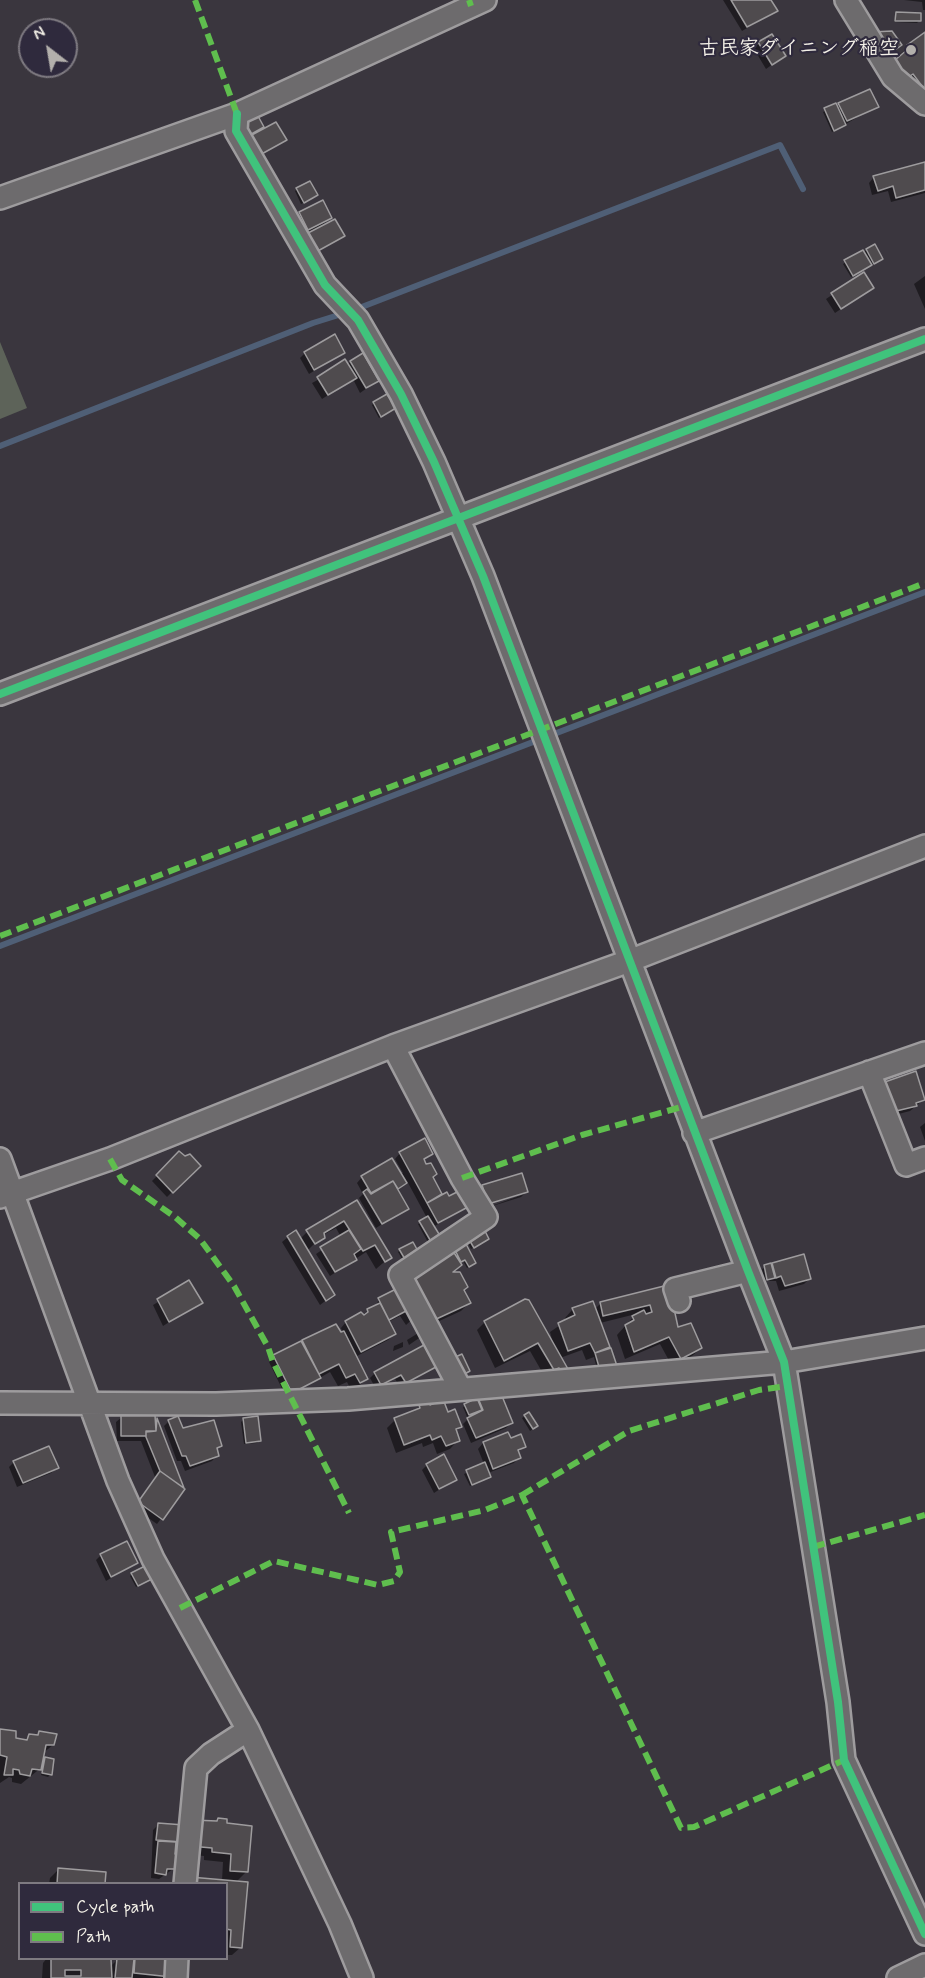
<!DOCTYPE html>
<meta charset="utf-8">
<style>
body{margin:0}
#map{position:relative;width:925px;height:1978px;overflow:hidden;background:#3a363e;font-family:Mynerve,sans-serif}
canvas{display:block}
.legend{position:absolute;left:18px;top:1882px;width:210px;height:78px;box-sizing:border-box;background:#2f2a3d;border:2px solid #7e7a81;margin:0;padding:8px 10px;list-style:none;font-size:18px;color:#f4f1e8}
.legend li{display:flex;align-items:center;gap:12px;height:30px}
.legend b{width:30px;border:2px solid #7e7a81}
.north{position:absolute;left:18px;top:18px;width:60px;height:60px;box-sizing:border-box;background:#2f2a3d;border:2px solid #7e7a81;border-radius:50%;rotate:329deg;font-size:16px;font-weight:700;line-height:24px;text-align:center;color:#f4f1e8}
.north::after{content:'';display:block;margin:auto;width:21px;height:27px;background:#b3b0ac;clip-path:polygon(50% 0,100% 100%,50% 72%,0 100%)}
</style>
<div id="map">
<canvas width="925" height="1978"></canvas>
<ul class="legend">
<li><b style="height:8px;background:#40c37c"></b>Cycle path</li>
<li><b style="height:8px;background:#5fbe4e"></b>Path</li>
</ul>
<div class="north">N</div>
</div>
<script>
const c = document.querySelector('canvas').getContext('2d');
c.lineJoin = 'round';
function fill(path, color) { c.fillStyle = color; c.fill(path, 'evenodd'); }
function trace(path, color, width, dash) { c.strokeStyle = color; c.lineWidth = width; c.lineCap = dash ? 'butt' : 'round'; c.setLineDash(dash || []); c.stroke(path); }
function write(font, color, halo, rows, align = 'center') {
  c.font = font + ' Mynerve,"Klee One",sans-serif'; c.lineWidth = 4.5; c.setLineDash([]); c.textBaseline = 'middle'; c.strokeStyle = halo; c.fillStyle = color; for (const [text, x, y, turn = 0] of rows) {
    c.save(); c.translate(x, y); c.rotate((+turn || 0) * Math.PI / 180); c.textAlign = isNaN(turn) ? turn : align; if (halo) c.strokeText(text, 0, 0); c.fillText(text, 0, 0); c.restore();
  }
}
fill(new Path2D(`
 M0 342 27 408 0 419Z`), '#5d6359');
fill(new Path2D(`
 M723 0H771L776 11 742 31Z
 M904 0H925V10H923L922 2Z
 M896 13 919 21 917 23 894 22Z
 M925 34V97L905 82 900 54Z
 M759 43 784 56 766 69 754 49Z
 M839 104 877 106 832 132 823 112Z
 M263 127 255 134 285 140 252 160 243 144 253 134 244 138Z
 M925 163V193L891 202 888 191 872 195 869 183 874 177Z
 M297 189 314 197 301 204 295 191Z
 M300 213 330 218 321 227 303 234 295 218Z
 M307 235 343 236 310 256Z
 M874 246 879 260 851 277 843 264Z
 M863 274 872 288 835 313 826 299Z
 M925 276V309L914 284Z
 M305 353H343L309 374 300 358Z
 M351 362 377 381 360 393 353 379 322 399 312 383Z
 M374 403 391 410 379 418 372 405Z
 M877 1090 924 1099 910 1111 887 1117Z
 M925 1123V1141L920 1127Z
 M400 1153H431L423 1160 442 1197 466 1207 433 1227 440 1239 430 1246 418 1224 427 1218 407 1181 396 1190 407 1208 376 1228 359 1198 363 1194 357 1183 362 1177 403 1173 395 1159Z
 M179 1154 199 1165 167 1197 152 1181Z
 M483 1187 527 1191 521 1197 483 1209 522 1195V1192L482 1205 478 1192Z
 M357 1203 390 1257 376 1269 366 1252 330 1276 316 1254 341 1237 336 1228 323 1235 307 1251 333 1295 320 1305 282 1242 288 1237 300 1239 307 1232Z
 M466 1239 485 1241 471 1249Z
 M400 1250 417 1253 404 1262 398 1252Z
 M456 1251 472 1265 467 1268 463 1261 452 1273 469 1303 461 1311 424 1328 417 1315 406 1325 400 1316 388 1322 394 1334 388 1340 355 1357 366 1379 358 1387 351 1390 347 1382 338 1386 330 1372 286 1397 269 1362 274 1357 335 1325 340 1333H343L341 1328 346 1322 362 1315 375 1307 379 1300 402 1288Z
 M773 1264 810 1278 804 1284 779 1291 776 1281H765L762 1269Z
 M191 1283 201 1302 163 1326 153 1305Z
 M663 1288 677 1329 701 1348 692 1356 672 1366 660 1344 625 1359 617 1335 636 1314 600 1323 609 1346 603 1352 615 1366 597 1369 594 1357 586 1360 582 1350 560 1358 567 1369 545 1377 530 1351 495 1368 477 1330 485 1322 554 1347 550 1332 566 1321 565 1318 573 1309H595L601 1303Z
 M420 1332 422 1336 409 1345 407 1340Z
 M403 1342V1347L393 1351 394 1346Z
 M434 1367 400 1387 395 1379 376 1389 370 1378 375 1373Z
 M501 1397 512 1422 506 1428 471 1443 463 1424 468 1419 463 1407 478 1399Z
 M420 1406 447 1414 460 1427 455 1432 458 1440 450 1449 437 1454 433 1443 423 1447 422 1443 396 1453 387 1428 395 1420 413 1413Z
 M528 1414 534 1428 530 1431 522 1418Z
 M122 1417 154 1423 156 1420 183 1489 157 1524 134 1508 155 1477 141 1441H117L116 1422Z
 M244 1419 260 1440 257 1443 244 1444 241 1422Z
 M169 1421 182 1430 201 1423 221 1445 216 1450 217 1455 212 1461 185 1471 181 1461H177L164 1426Z
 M508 1434 510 1440 525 1446 517 1453 519 1457 514 1463 488 1473 487 1479 470 1486 464 1474 484 1464 478 1449 483 1443Z
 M14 1462 57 1468 51 1473 17 1487 9 1467Z
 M427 1465 455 1479 434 1493 422 1470Z
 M101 1555 136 1563 106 1581 96 1560Z
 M132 1574 148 1581 136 1587 130 1576Z
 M0 1731 14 1739 24 1741 29 1736 36 1737 40 1733 53 1745 43 1753 41 1763 45 1759 53 1760 50 1775 48 1777 41 1775 42 1767 21 1784 12 1782V1778L9 1777 0 1783Z
 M218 1819 247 1871 236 1882 241 1947 232 1955H226V1884L222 1881 223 1862 204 1860V1856L183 1854 184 1838 176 1847 173 1869 159 1879 151 1878 153 1830 159 1824 182 1826 215 1823Z
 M58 1870 103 1884H49L50 1878Z
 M47 1958H105L110 1967 118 1959 171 1958 167 1978H42L43 1963Z`), '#0007');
trace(new Path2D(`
 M354 310 780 145 803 189
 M0 446 313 323 345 313
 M0 946 925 592`), '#4f5f76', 6);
const building = new Path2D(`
 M731 0H771L778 11 747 27Z
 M896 12 921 13V21H895Z
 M892 31 902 45 888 55 872 32Z
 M925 32V90L913 74 907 78 894 61 909 48 907 45Z
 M772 34 786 56 772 65 758 42Z
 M870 89 879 107 847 121 838 103Z
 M836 103 846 125 834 131 824 108Z
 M258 116 264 127 246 137 240 126Z
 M276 122 287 140 258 156 248 137Z
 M925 162V190L896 198 893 186 878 191 873 176Z
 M310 181 318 195 304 203 296 188Z
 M323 200 332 218 308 230 299 212Z
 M335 219 345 236 316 252 306 234Z
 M875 244 883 259 874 264 866 249Z
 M863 250 872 265 853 276 844 260Z
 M864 272 874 288 841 309 831 293Z
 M335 334 345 353 314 370 304 352Z
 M363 353 379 381 366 388 350 361Z
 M345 359 357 378 328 395 317 377Z
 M387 394 396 408 381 417 373 402Z
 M916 1071 925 1100 916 1103 917 1106 892 1112 882 1083Z
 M425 1138 433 1154 424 1159 426 1164 431 1163 437 1174 433 1177 442 1194 427 1203 399 1152Z
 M179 1151 185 1156 190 1154 201 1166 173 1193 156 1175Z
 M392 1158 407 1183 398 1189 393 1181 371 1193 361 1176Z
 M522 1173 528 1192 488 1204 482 1185Z
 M393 1181 409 1209 382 1224 363 1192 367 1189 371 1194Z
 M459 1191 468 1207 438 1223 427 1203 447 1192 449 1196Z
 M357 1200 392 1258 385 1262 375 1245 363 1251 344 1221 324 1233 325 1238 315 1244 306 1230Z
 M428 1216 442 1239 433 1245 419 1221Z
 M483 1227 489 1239 474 1248 467 1236Z
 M296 1230 335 1295 326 1301 287 1236Z
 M349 1230 361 1249 354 1254 357 1260 335 1272 320 1247Z
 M413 1242 419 1253 406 1261 399 1249Z
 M466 1244 476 1263 469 1267 465 1260 461 1262 455 1250Z
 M449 1245 462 1265 453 1272H460L468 1287 464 1290 471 1303 432 1321 407 1274Z
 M804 1254 811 1279 785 1286 781 1276 776 1278 772 1263Z
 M771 1263 775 1278 767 1280 764 1265Z
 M189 1280 203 1303 169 1322 157 1299Z
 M664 1286 670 1305 673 1304 678 1327 691 1323 702 1348 681 1359 669 1337 634 1352 625 1325 634 1320 632 1316 644 1310 646 1314 652 1312 650 1305 603 1316 600 1302Z
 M400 1287 417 1317 412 1320 406 1311 389 1320 378 1298Z
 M525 1299 529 1300 568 1369 565 1372 562 1373 559 1368 554 1370 538 1343 504 1361 484 1321Z
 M593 1301 610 1347 595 1353 590 1343 568 1351 558 1323 575 1315 572 1308Z
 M380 1303 396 1334 361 1352 345 1321 361 1312 364 1315 368 1312 367 1309Z
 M336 1324 341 1332 344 1331 368 1379 360 1383 355 1374 346 1378 339 1364 319 1374 302 1340Z
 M301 1341 321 1378 292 1393 273 1355Z
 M424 1345 436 1367 406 1383 401 1375 381 1385 374 1372Z
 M611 1348 617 1366 599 1367 595 1353Z
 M462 1354 470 1371 461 1376 451 1359Z
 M502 1396 513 1423 476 1438 467 1418 483 1410 478 1398Z
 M477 1398 482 1410 469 1415 464 1404Z
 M443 1399 448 1412 455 1409 462 1427 456 1429 460 1441 446 1446 441 1436 432 1440 430 1435 404 1445 394 1418 420 1408 419 1405 428 1401 430 1405Z
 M529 1412 538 1426 533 1429 524 1415Z
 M121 1415H155L156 1431H146V1436H121Z
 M178 1416 183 1428 214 1420 222 1446 217 1448 219 1456 190 1466 186 1456H182L168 1420Z
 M258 1416 261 1441 246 1443 243 1418Z
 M157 1418 184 1488 160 1471 146 1437V1432L156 1431Z
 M508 1432 511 1438 521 1434 526 1447 518 1450 521 1458 493 1469 483 1442Z
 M49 1446 59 1468 23 1483 13 1461Z
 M444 1454 457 1480 439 1489 426 1464Z
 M485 1462 491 1477 472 1485 466 1470Z
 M160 1471 185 1489 163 1520 138 1502Z
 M127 1541 138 1563 111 1577 100 1554Z
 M145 1566 152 1579 138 1586 131 1573Z
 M0 1729 16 1731V1738L27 1740 29 1734 38 1735 39 1731 57 1734 54 1745H46L41 1770 32 1769 30 1776 20 1774 19 1770 13 1769V1775H4L7 1757 0 1755Z
 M45 1757 54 1759 52 1775 42 1773Z
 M218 1818 227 1819V1823L252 1826 248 1872 230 1871 231 1854 212 1852V1848L190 1846 193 1820 217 1821Z
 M158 1823 184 1825 182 1842 156 1840Z
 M158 1841 176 1842 175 1854 179 1855 178 1864H175V1869H167L166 1875 155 1873Z
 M58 1868 106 1872 105 1884H57Z
 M190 1877 248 1882 242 1948 230 1947 231 1930 226 1929V1884H190Z
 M51 1958 111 1959 112 1978H51ZM65 1970H81V1976H65Z
 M117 1958 134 1959 132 1978H115Z
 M135 1958H172L171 1977 134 1973Z`);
fill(building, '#4f4b4e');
trace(building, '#9e9c9e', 1.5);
const minor = new Path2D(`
 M846 0 893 77 925 104
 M237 114 236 131 325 285 358 320 401 394 434 462 483 576 748 1271 784 1362 838 1702 844 1760 925 1934
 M0 198 237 114 485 0
 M0 694 925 339
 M393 1046 462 1178 486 1217 400 1275 460 1388
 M869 1072 906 1165 925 1158
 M694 1133 925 1053
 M0 1159 118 1481 153 1559 248 1730 340 1924 362 1978
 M0 1197 110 1159 393 1046 629 961 925 846
 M679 1301 675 1289 748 1271
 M0 1403 216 1404 348 1399 784 1362 925 1338
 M185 1884 196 1768 211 1754 248 1730
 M176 1978 177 1958
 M898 1978 925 1965`);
trace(minor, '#9e9c9e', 26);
trace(minor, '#6d6b6d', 21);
trace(new Path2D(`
 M195 0 237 114
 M469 0 471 6
 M0 936 925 583
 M110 1159 122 1180 175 1217 200 1239 234 1286 268 1347 273 1362 349 1513
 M462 1178 582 1135 685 1106
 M522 1495 629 1431 759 1390 787 1386
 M813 1547 925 1515
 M180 1608 274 1561 378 1585 394 1581 400 1572 391 1532 485 1510 522 1495 681 1828 694 1827 844 1760`), '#5fbe4e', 6, [12, 6]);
trace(new Path2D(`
 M237 114 236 131 325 285 358 320 401 394 434 462 483 576 748 1271 784 1362 838 1702 844 1760 925 1934
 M0 694 925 339`), '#40c37c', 8);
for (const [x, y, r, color] of [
 [911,50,6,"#b3b0ac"]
]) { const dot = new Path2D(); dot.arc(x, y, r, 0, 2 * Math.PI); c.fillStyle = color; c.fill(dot); trace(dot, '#2f2a3d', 2); }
write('bold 20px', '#f4f1e8', '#2f2a3d', [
 ["古民家ダイニング稲空",899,50]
], 'right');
</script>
